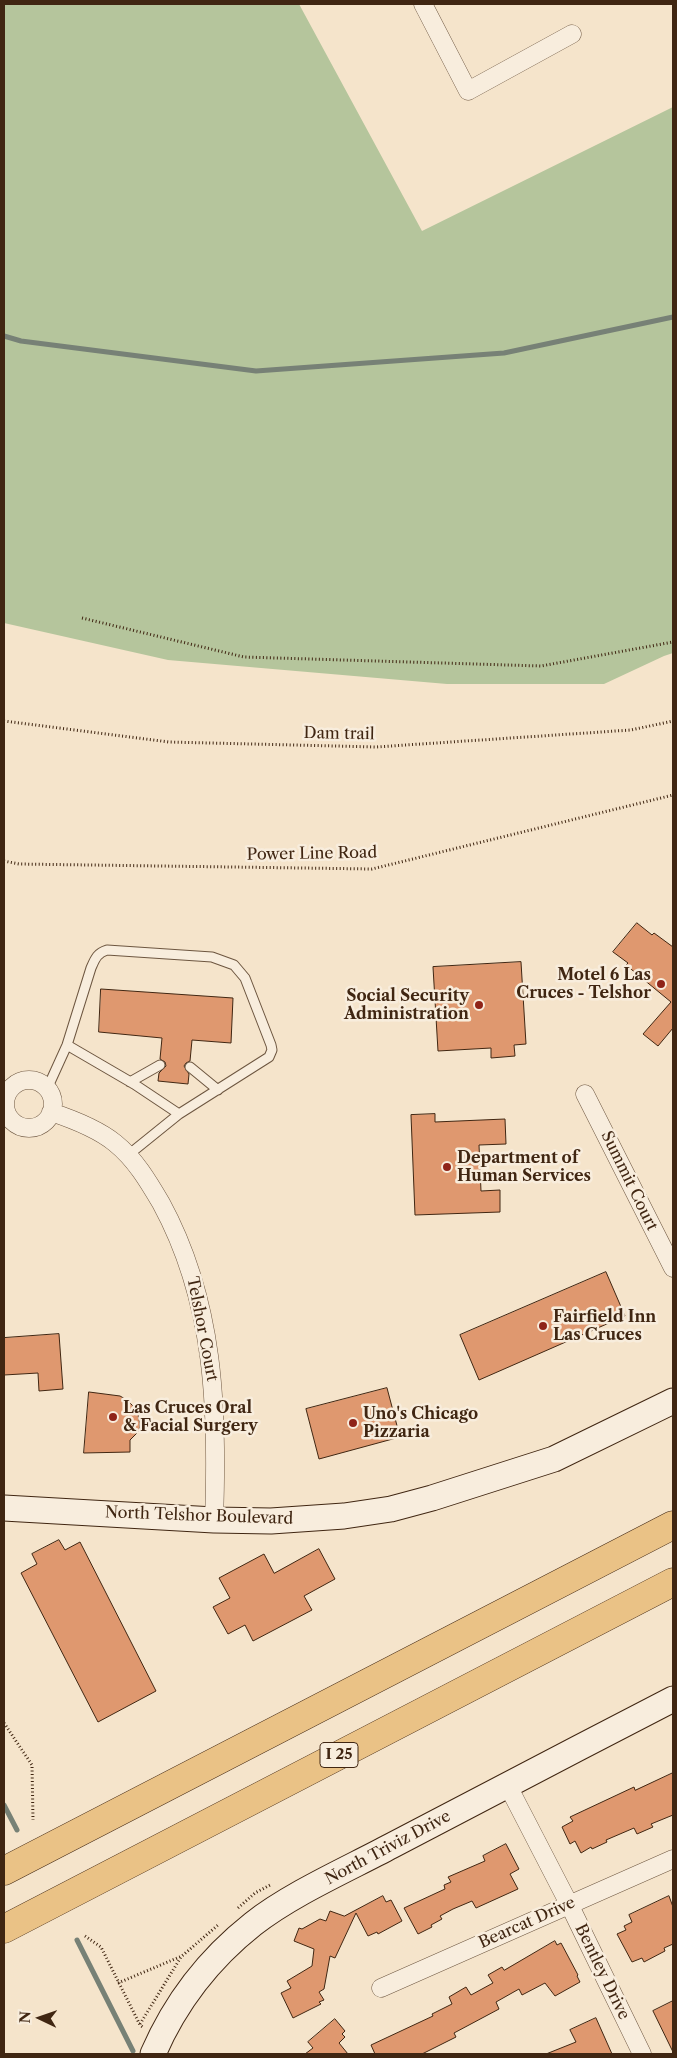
<!DOCTYPE html>
<style>
body{margin:0}
#map{position:relative;width:677px;height:2058px;overflow:hidden;background:#f5e4cb;font-family:"Libre Caslon Text",serif}
canvas{display:block}
.frame{position:absolute;inset:0;border:5px solid #402612;pointer-events:none}
.north{position:absolute;left:15px;top:1993px;width:50px;height:50px;-webkit-text-stroke:4px #f8eddd;paint-order:stroke;rotate:273deg;font-size:14px;font-weight:700;line-height:20px;text-align:center;color:#402612}
.north::after{content:'';display:block;margin:auto;width:18px;height:22px;background:#402612;clip-path:polygon(50% 0,100% 100%,50% 72%,0 100%)}
</style>
<div id="map">
<canvas width="677" height="2058"></canvas>
<div class="frame"></div>
<div class="north">N</div>
</div>
<script>
const c = document.querySelector('canvas').getContext('2d');
c.lineJoin = 'round';
function fill(path, color) { c.fillStyle = color; c.fill(path, 'evenodd'); }
function trace(path, color, width, dash) { c.strokeStyle = color; c.lineWidth = width; c.lineCap = dash ? 'butt' : 'round'; c.setLineDash(dash || []); c.stroke(path); }
function write(font, color, halo, rows, align = 'center') {
  c.font = font + ' "Libre Caslon Text",serif'; c.lineWidth = 5; c.setLineDash([]); c.textBaseline = 'middle'; c.strokeStyle = halo; c.fillStyle = color; for (const [text, x, y, turn = 0] of rows) {
    c.save(); c.translate(x, y); c.rotate((+turn || 0) * Math.PI / 180); c.textAlign = isNaN(turn) ? turn : align; if (halo) c.strokeText(text, 0, 0); c.fillText(text, 0, 0); c.restore();
  }
}
fill(new Path2D(`
 M4 4H299L422 231 673 107V653L664 656 604 684H447L168 660 4 623Z`), '#b5c59c');
trace(new Path2D(`
 M4 336 21 341 256 371 504 353 673 317
 M4 1805 17 1830
 M77 1940 133 2051`), '#778176', 5);
const building = new Path2D(`
 M637 923 652 935 654 933 673 947V1028L658 1046 643 1034 671 1002 626 965 628 963 613 952Z
 M521 962 526 1044 514 1045 515 1056 491 1058V1048L438 1051 433 967Z
 M101 989 233 998 231 1043 192 1040 190 1061 186 1063 184 1066 189 1074 188 1084 158 1081 159 1073 166 1066 165 1062 160 1059 162 1038 99 1032Z
 M435 1114V1122L505 1119 506 1144 479 1145 481 1191 500 1190V1212L415 1215 411 1115Z
 M606 1272 625 1316 479 1380 460 1335Z
 M59 1334 63 1389 39 1391 38 1373 4 1375V1338Z
 M387 1388 400 1437 319 1459 306 1409Z
 M89 1392 120 1396 127 1400 137 1410 140 1424 139 1431 130 1440V1452L84 1453Z
 M59 1540 65 1550 80 1542 156 1691 98 1722 21 1573 37 1564 32 1554Z
 M319 1549 335 1579 304 1596 312 1610 253 1641 245 1625 228 1634 213 1607 230 1598 219 1578 264 1554 274 1573Z
 M673 1773V1815L651 1824 653 1827 637 1834 634 1828 606 1840 607 1842 592 1849 591 1847 581 1853 575 1841 570 1844 562 1827 573 1821 570 1817 634 1787 635 1790Z
 M506 1844 519 1869 510 1874 518 1889 476 1908 472 1901 453 1909 440 1916 442 1919 431 1925 432 1927 418 1934 404 1908 445 1889 444 1885 451 1882 448 1877 485 1861 483 1856Z
 M383 1896 386 1902 391 1900 402 1921 378 1934 377 1932 368 1936 356 1913 335 1958 330 1956 324 1989 319 1992 324 2000 319 2002 321 2004 293 2018 281 1993 291 1988 287 1981 312 1966 314 1949 294 1941 299 1928 302 1929 320 1919 326 1921 330 1911 344 1916Z
 M669 1896 673 1907V1944L664 1948 665 1951 644 1962 642 1958 632 1962 617 1934 626 1930 624 1926 632 1922 629 1915Z
 M555 1941 557 1945 561 1943 578 1975 577 1976 580 1982 555 1996 545 1983 522 1995 519 1989 496 2002 499 2009 454 2033 456 2037 422 2054H375L371 2045 433 2016 432 2014 452 2004 449 1997 466 1987 471 1995 493 1983 488 1975 502 1967 504 1970Z
 M673 2001V2052L653 2011Z
 M596 2018 612 2054H546L576 2042 570 2030Z
 M335 2019 345 2031 342 2034 345 2037 339 2043 348 2054H305L313 2048 308 2042Z`);
fill(building, '#df986f');
trace(building, '#402612', 1);
const lane = new Path2D(`
 M67 1045 134 1084 179 1114
 M190 1067 218 1090
 M130 1082 160 1065
 M47 1089 67 1045 91 968C95 959 97 953 107 950L212 957 234 965 245 978 271 1045 272 1050 269 1057 179 1114 127 1156`);
const street = new Path2D(`
 M423 4 468 91 572 34
 M5 1104a24 24 0 1 1 48 0a24 24 0 1 1-48 0Z
 M585 1094 673 1268
 M51 1112C72 1119 98 1129 115 1143 135 1159 148 1181 161 1203 215 1302 218 1410 214 1520
 M507 1784 569 1904 642 2054
 M381 1988 673 1859`);
const secondary = new Path2D(`
 M4 1508 214 1520 271 1521 344 1516 391 1509 432 1498 554 1459 673 1401
 M153 2054C175 2003 210 1958 253 1924 291 1894 348 1869 391 1846 485 1796 579 1748 673 1699`);
const highway = new Path2D(`
 M4 1871 673 1525
 M4 1929 673 1582`);
trace(lane, '#6d5640', 11);
trace(street, '#6d5640', 19);
trace(secondary, '#402612', 27);
trace(highway, '#402612', 29);
trace(new Path2D(`
 M82 618 244 657 541 666 673 642
 M4 721 169 742 376 747 631 730 673 721
 M4 861 19 864 372 869 673 795
 M4 1723 32 1765 33 1820
 M238 1908 255 1893 272 1884
 M85 1936 101 1947 140 2025 144 2028
 M118 1983 182 1956 218 1925
 M140 2024 181 1957`), '#402612', 3, [1, 2.5]);
trace(lane, '#f8eddd', 9);
trace(street, '#f8eddd', 18);
trace(secondary, '#f8eddd', 25);
trace(highway, '#eac286', 28);
for (const [x, y, r, color] of [
 [661,984,5,"#8f2418"],
 [479,1005,5,"#8f2418"],
 [447,1167,5,"#8f2418"],
 [543,1326,5,"#8f2418"],
 [113,1417,5,"#8f2418"],
 [353,1423,5,"#8f2418"]
]) { const dot = new Path2D(); dot.arc(x, y, r, 0, 2 * Math.PI); c.fillStyle = color; c.fill(dot); trace(dot, '#f8eddd', 2); }
for (const [x, y, w] of [
 [339,1755,38]
]) { const box = new Path2D(); box.roundRect(x - w / 2, y - 12.5, w, 25, 4); c.fillStyle = '#f8eddd'; c.fill(box); trace(box, '#402612', 1); }
write('bold 15px', '#402612', null, [
 ["I 25",339,1755]
]);
write('16px', '#402612', '#f8eddd', [
 ["Dam trail",339,734,1],
 ["Power Line Road",312,854,-1],
 ["Summit Court",629,1181,64],
 ["Telshor Court",202,1329,79],
 ["North Telshor Boulevard",199,1516,2],
 ["North Triviz Drive",388,1848,-28],
 ["Bearcat Drive",527,1923,-24],
 ["Bentley Drive",602,1972,64]
]);
write('bold 16px', '#402612', '#f8eddd', [
 ["Motel 6 Las",651,975,"right"],
 ["Cruces - Telshor",651,993,"right"],
 ["Social Security",469,996,"right"],
 ["Administration",469,1014,"right"],
 ["Department of",457,1158],
 ["Human Services",457,1176],
 ["Fairfield Inn",553,1317],
 ["Las Cruces",553,1335],
 ["Las Cruces Oral",123,1408],
 ["& Facial Surgery",123,1426],
 ["Uno's Chicago",363,1414],
 ["Pizzaria",363,1432]
], 'left');
</script>
